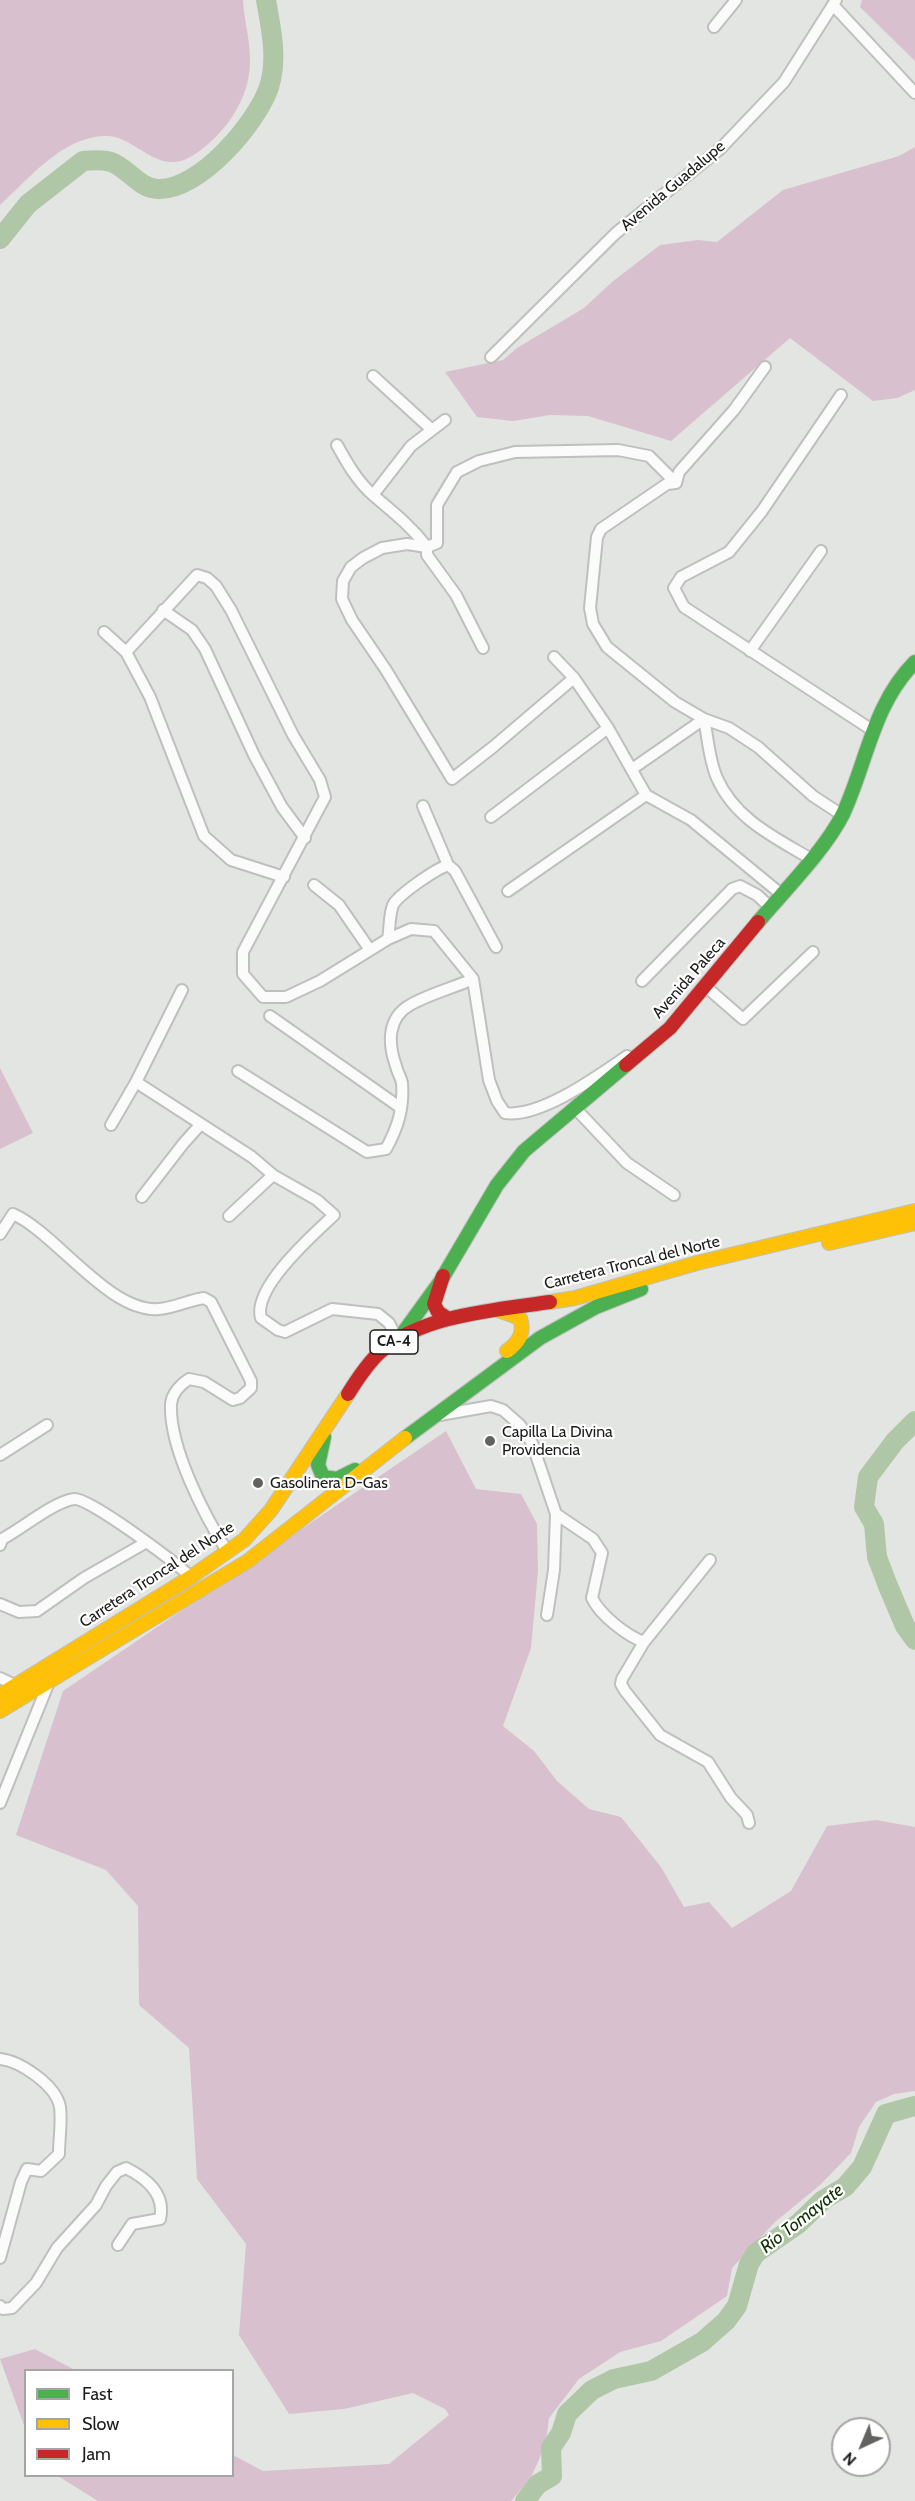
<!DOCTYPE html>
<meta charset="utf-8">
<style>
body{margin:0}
#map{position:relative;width:915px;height:2501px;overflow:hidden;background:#e3e5e2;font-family:Cabin,sans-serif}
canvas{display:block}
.legend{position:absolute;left:24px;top:2369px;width:210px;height:108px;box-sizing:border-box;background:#fff;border:2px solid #a4a5a4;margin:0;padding:8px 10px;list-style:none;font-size:18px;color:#1c1d1b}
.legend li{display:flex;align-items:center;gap:12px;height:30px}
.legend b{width:30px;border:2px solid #a4a5a4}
.north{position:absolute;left:831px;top:2417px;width:60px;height:60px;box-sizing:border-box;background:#fff;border:2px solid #a4a5a4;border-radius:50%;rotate:224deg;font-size:16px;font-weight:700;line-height:24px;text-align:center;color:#1c1d1b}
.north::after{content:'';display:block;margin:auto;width:21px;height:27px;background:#626361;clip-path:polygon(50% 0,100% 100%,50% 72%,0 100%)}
</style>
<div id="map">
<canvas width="915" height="2501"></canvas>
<ul class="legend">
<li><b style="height:8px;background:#4caf50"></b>Fast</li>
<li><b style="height:8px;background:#ffc107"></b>Slow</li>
<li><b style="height:8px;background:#c62828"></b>Jam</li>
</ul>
<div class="north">N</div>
</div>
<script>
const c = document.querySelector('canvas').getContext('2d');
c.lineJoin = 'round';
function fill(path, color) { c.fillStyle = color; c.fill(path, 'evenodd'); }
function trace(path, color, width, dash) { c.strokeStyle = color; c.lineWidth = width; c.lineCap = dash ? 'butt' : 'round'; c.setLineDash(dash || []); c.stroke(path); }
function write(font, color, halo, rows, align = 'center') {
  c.font = font + ' Cabin,sans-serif'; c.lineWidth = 4.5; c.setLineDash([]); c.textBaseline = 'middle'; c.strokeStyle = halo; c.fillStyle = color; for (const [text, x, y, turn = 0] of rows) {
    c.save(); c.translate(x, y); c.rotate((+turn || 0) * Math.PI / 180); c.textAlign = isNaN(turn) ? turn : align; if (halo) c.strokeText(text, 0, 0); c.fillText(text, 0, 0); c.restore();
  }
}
fill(new Path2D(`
 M0 0H243C244 20 250 39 250 59 251 92 232 124 207 145 197 153 185 163 171 162 147 161 128 134 104 136 61 138 30 178 0 205Z
 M862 0H915V61L860 7Z
 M915 147V390L897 398 873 401 790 338 671 441 588 416 550 415 513 421 477 417 445 372 503 360 517 348 584 308 612 282 660 245 698 240 717 242 783 190 899 156Z
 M0 1068 33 1133 0 1149Z
 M446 1431 476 1489 521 1494 537 1524 538 1571 531 1648 503 1726 534 1751 557 1781 589 1809 621 1817 661 1867 684 1907 709 1902 732 1928 791 1891 827 1826 876 1820 915 1827V2091L894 2094 876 2102 859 2127 851 2153 820 2185 775 2222 732 2268 727 2296 661 2341 620 2352 579 2379 549 2418 546 2441 538 2462 530 2479 511 2501H98L58 2476H232L233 2455 263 2471 389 2464 449 2415 445 2409 413 2393 344 2409 289 2414 239 2335 246 2244 197 2179 189 2048 139 2005 138 1906 106 1870 16 1835 63 1691Z
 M35 2349 75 2370H26L25 2428 0 2359Z`), '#d8c0ce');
trace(new Path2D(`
 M0 239 28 204 83 161C92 160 102 159 111 162 127 167 139 189 158 189 199 191 257 123 269 87 278 59 271 28 266 0
 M915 1421 895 1441 868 1477 864 1507 874 1524 877 1557 888 1586 905 1626 915 1640
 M525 2501 538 2484 552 2476 551 2448 561 2433 567 2414 592 2390 614 2379 651 2371 702 2342 726 2321 737 2306 749 2264 756 2253 798 2224 823 2200 845 2187 862 2167 886 2114 915 2106`), '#afc7a6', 20);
const street = new Path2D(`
 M833 5 915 93
 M714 27 736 0
 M491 357 616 233 721 148 784 82 836 0
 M765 367 734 410 679 472 676 483 667 484 601 529 597 537 590 608 593 624 607 647 675 702 704 719 729 728 758 747 813 796 842 815
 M373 376 431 429
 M841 395 762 511 729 552 681 577 674 588 684 607 872 730
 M337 445C347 463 357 481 373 495 393 512 411 526 427 547V555L456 595 483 648
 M373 495 411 446 445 420
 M163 610 192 630 205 649 254 755 282 807 305 838
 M104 632 126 652 150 697 204 836 231 860 284 877
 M750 651 821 551
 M126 652 197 575 207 578 216 586 231 610 293 735 320 780 325 797 243 952V974L263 997H286L320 981 388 939 411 929 434 931 473 979 489 1080 497 1101 505 1113C540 1118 598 1076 627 1056
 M554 657 574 678 608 728 646 795 691 820 781 894
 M574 678 493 747 452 779 386 670 352 620 342 599 343 581 351 567 363 558 382 548 407 544 427 547 437 543V505L457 472 479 461 515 452 618 450 649 456 676 483
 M632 769 704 719C708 738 709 760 717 778 735 819 774 837 811 859
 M423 806 448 865
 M491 817 608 728
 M314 885 339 905 370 950
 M508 891 646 795
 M388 939C390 928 389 915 393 905 399 894 436 869 448 865L455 871 496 947
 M642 981 732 889 740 886 757 895 770 907
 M705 986 743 1019 813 952
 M182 990 136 1082 252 1157 273 1175 317 1200 334 1215C314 1234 252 1288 261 1318L278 1330 285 1332 332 1309 378 1314 389 1323 398 1340
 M270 1016 401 1108
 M238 1071 367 1152 386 1149C398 1127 404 1108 402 1083 401 1077 397 1072 396 1066 388 1044 387 1018 410 1005 429 994 453 988 473 979
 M575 1108 627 1163 674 1195
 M111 1125 136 1082
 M142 1197 183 1144 200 1125
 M229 1216 273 1175
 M0 1234 13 1214C56 1233 109 1313 159 1309 174 1308 189 1300 204 1298L211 1302 251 1381V1388L240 1398 233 1400 204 1382 189 1379C181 1384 172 1393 171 1404 169 1447 204 1515 227 1551
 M440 1415 491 1406 503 1410 520 1425 532 1443 556 1514 554 1570 547 1615
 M0 1455 47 1425
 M556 1514 593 1539 602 1553 592 1598C600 1615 627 1636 644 1642L710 1560
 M0 1545 2 1539C20 1530 55 1501 74 1499 89 1497 176 1563 191 1577
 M0 1604 19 1612 37 1611 84 1578 145 1543
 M644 1642 622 1679 621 1684 625 1691 660 1735 708 1762 731 1798 747 1815 749 1823
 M0 1678 15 1685
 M0 1803 49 1682
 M0 2059C20 2061 56 2085 60 2107 62 2122 59 2139 59 2154L41 2171 27 2169 21 2182 0 2258
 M0 2306 3 2309 12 2308 36 2283 57 2248 96 2205 106 2186 117 2172 126 2168C146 2178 166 2194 160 2219L132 2224 118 2245`);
const fast = new Path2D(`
 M758 922C784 891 825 850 843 814 867 762 873 704 915 662
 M398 1340 440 1282 497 1185 524 1151 626 1065
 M324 1437 318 1465 323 1477 337 1479 355 1470
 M405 1438 540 1338 596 1307 641 1289`);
const slow = new Path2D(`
 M829 1243 915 1223
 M550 1302 575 1298 697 1263 915 1211
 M498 1310 520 1318C525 1333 519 1342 507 1351
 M0 1695 191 1577 244 1540 271 1510 348 1394
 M0 1711 248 1561 405 1438`);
const jam = new Path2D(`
 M626 1065 670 1028 758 922
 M443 1276 434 1304 438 1312 447 1318
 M348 1394C357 1380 366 1365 379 1353 420 1315 496 1310 550 1302`);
trace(street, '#bec0be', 14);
trace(fast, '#bec0be', 16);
trace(slow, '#bec0be', 16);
trace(jam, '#bec0be', 16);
trace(street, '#fbfbfb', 10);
trace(fast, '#4caf50', 14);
trace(slow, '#ffc107', 14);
trace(jam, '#c62828', 14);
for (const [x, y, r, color] of [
 [490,1441,6,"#626361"],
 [258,1483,6,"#626361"]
]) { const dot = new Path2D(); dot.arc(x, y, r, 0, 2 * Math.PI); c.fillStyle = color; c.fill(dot); trace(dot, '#fff', 2); }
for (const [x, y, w] of [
 [394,1342,48]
]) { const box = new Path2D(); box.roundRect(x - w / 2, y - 12, w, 24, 4.5); c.fillStyle = '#fff'; c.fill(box); trace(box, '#1c1d1b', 1.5); }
write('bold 15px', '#1c1d1b', null, [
 ["CA-4",394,1342]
]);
write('16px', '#1c1d1b', '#fff', [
 ["Avenida Guadalupe",673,186,-40],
 ["Avenida Paleca",689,978,-49],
 ["Carretera Troncal del Norte",632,1263,-14],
 ["Carretera Troncal del Norte",157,1575,-33]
]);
write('16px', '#1c1d1b', '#fff', [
 ["Capilla La Divina",502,1432],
 ["Providencia",502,1450],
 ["Gasolinera D-Gas",270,1483]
], 'left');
write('italic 18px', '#133203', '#fff', [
 ["Río Tomayate",802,2219,-38]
]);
</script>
